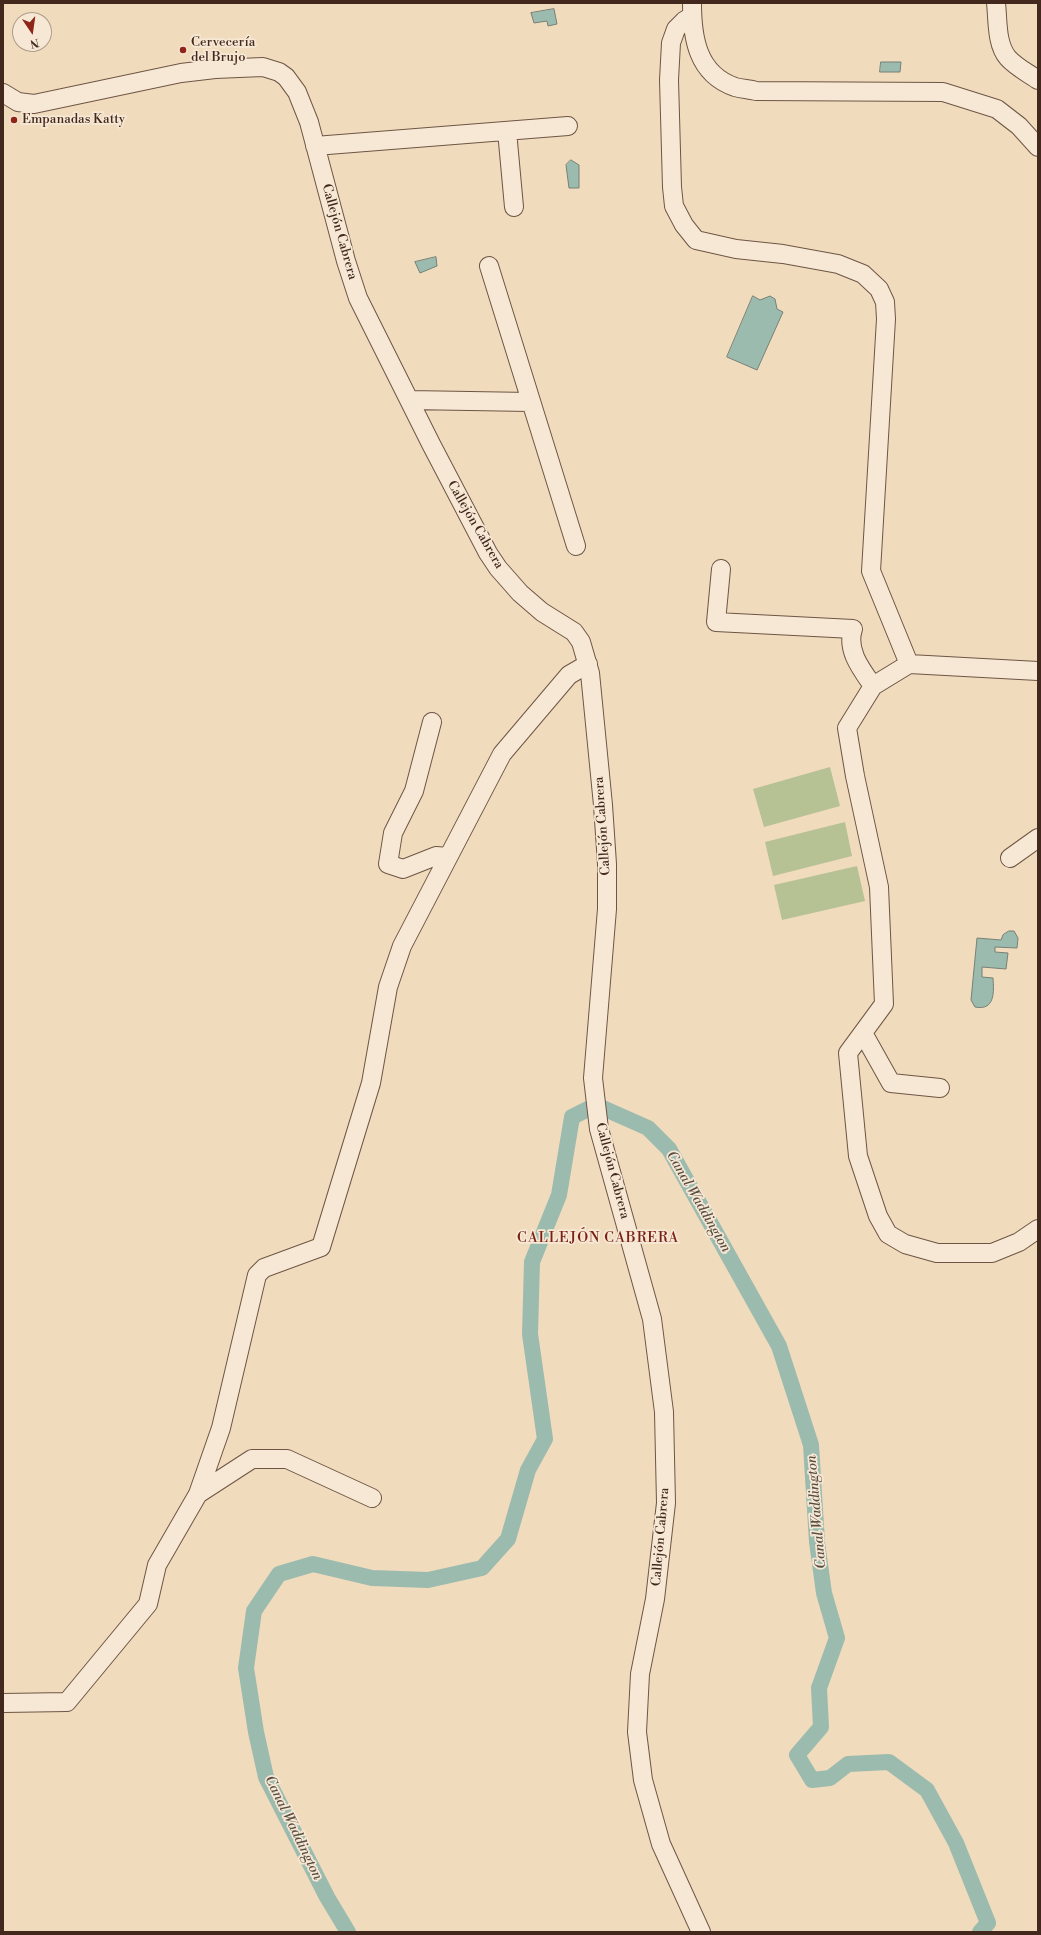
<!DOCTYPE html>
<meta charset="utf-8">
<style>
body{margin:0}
#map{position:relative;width:1041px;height:1935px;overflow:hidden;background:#f1dbbd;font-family:"Libre Bodoni",serif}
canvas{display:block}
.frame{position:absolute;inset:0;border:4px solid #42281d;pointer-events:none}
.north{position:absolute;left:12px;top:12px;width:40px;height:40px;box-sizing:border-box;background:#f6e8d4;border:1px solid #ae9b8b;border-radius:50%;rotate:167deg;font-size:11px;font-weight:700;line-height:16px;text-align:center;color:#42281d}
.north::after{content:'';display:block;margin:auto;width:14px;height:18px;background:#8f2418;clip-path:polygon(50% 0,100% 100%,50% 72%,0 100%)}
</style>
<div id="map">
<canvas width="1041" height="1935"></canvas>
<div class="frame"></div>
<div class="north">N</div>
</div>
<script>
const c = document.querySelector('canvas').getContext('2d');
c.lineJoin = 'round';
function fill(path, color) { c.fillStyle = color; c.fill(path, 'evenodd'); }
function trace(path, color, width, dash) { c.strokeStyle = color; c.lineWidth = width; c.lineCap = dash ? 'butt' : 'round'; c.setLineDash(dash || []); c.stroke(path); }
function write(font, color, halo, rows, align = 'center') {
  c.font = font + ' "Libre Bodoni",serif'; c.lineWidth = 3.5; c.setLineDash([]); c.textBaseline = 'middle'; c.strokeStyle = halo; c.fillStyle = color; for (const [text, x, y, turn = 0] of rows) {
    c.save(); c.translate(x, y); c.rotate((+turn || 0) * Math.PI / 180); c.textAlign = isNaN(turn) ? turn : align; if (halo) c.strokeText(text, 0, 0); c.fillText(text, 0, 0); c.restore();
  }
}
fill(new Path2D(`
 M830 767 840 806 764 827 753 789Z
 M845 822 852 856 773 876 765 842Z
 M857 866 865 901 782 920 774 885Z`), '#b6c194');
const water = new Path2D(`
 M554 9 557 24 548 26 547 21 534 23 531 13Z
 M881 62H901L900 72H880Z
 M571 160 579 165V188H569L566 165Z
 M436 257 437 266 420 273 415 262Z
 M753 296 760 300 770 296 775 299 777 309 783 312 757 370 727 357Z
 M1009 931H1014L1018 938 1017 948 995 947V952L1008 953 1006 969 982 967V977L993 978C994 992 995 1011 975 1007L971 1000 977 938 1001 940 1003 935Z`);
fill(water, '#9bbbaf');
trace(water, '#778075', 1);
trace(new Path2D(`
 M348 1932 327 1897 266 1777 256 1732 246 1668 254 1611 279 1574 313 1564 372 1578 428 1580 482 1568 508 1539 528 1470 545 1439 530 1334 532 1262 559 1195 572 1117 596 1105 648 1128 669 1149 779 1346 811 1445 817 1542 824 1593 837 1638 819 1688 821 1727 797 1755 812 1780 830 1778 848 1764 889 1762 927 1790 956 1843 988 1923 980 1932`), '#9bbbaf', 16);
const minor = new Path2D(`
 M692 3C692 37 697 74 735 87 742 89 749 89 756 91L943 92 997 109 1019 126 1038 147
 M996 3C998 20 996 44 1008 58 1016 67 1028 73 1038 80
 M692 16 684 21 676 29 671 43 669 80 672 187 674 206 684 225 696 240 736 249 783 254 838 264 863 274 879 289 885 302 886 319 871 571 909 664
 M3 93 18 102 34 104 181 73 215 69 263 67 279 72 286 77 297 92 309 122 346 261 358 298 431 444 488 553 498 568 520 593 542 612 574 632 581 642 590 673 603 805 607 864V909L593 1078 599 1129 652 1319 664 1412 666 1503 655 1599 640 1674 637 1732 643 1780 661 1844 701 1932
 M507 131 514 207
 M315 146 568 126
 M489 266 576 546
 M409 400 530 402
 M721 569 716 622 853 629C846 650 861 669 873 686L909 664 1038 671
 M873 686 847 728 855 776 879 887 884 1004 848 1053 858 1156 878 1216 888 1234 905 1244 937 1253H992L1019 1242 1038 1229
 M432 722 414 791 393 833 388 864 403 869 436 856 448 857
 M1010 858 1038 838
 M863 1033 891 1083 940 1088
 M198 1494 252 1459H287L372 1498
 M3 1703 67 1702 148 1604 157 1565 198 1494 221 1428 257 1275 264 1268 321 1247 371 1083 388 987 402 946 502 754 569 675 588 664`);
trace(minor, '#6e5545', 20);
trace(minor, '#f6e8d4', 18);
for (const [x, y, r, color] of [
 [183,50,4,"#8f2418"],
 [14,120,4,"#8f2418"]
]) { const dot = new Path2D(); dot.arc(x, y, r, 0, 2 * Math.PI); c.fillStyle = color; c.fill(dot); trace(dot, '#f6e8d4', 1.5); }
write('13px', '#42281d', '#f6e8d4', [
 ["Cervecería",191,43],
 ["del Brujo",191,58],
 ["Empanadas Katty",22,120]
], 'left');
write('13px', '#42281d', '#f6e8d4', [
 ["Callejón Cabrera",339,232,74],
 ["Callejón Cabrera",475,525,60],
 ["Callejón Cabrera",603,826,-94],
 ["Callejón Cabrera",612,1171,75],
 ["Callejón Cabrera",661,1537,-85]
]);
write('italic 14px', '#584d42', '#f6e8d4', [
 ["Canal Waddington",698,1202,60],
 ["Canal Waddington",817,1512,-95],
 ["Canal Waddington",293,1828,64]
]);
c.letterSpacing = '1px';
write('14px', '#7a1f14', '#f6e8d4', [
 ["CALLEJÓN CABRERA",598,1239]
]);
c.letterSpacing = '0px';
</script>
